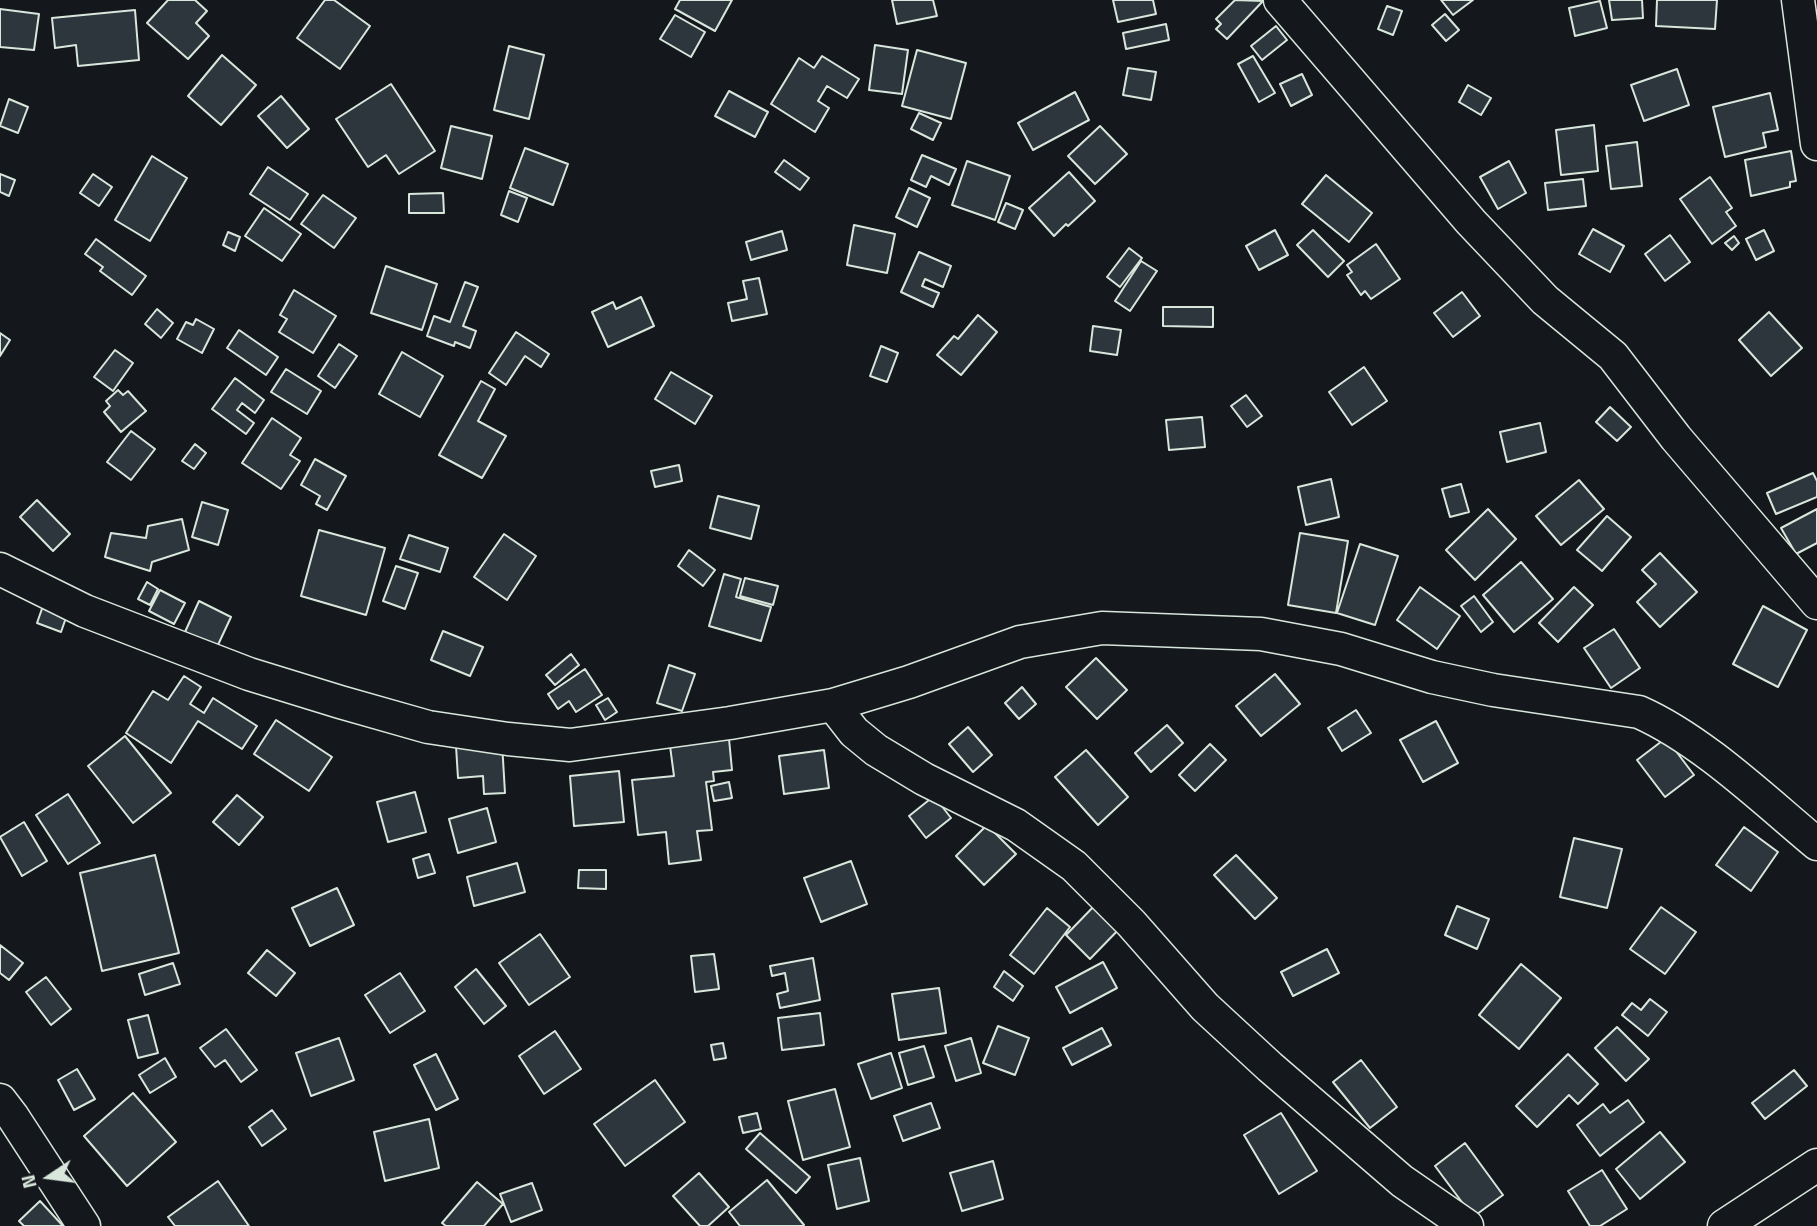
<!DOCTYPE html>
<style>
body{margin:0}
#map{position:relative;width:1817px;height:1226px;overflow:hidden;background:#14181c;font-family:"Titillium Web",sans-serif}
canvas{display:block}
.north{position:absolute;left:14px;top:1142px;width:70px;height:70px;-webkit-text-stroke:5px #14181c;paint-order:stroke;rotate:257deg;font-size:19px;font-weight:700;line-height:28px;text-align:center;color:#d8e6dc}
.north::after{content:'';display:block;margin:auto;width:24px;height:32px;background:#d8e6dc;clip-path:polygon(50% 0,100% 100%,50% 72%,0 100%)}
</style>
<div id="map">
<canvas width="1817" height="1226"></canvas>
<div class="north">N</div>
</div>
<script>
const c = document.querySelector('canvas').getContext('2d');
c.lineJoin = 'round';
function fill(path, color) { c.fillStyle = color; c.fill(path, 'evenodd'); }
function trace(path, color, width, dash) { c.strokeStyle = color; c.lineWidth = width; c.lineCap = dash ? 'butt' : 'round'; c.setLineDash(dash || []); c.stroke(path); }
const building = new Path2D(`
 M168 0H195L207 11 196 23 209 36 188 59 147 23Z
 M325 0H334L370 26 340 69 297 38Z
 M680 0H732L715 31 675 9Z
 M892 0H933L937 16 897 24Z
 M1113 0H1153L1156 14 1118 22Z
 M1235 0 1263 1 1227 39 1216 29 1221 24 1216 19Z
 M1441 0H1473L1453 15Z
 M1609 0H1642L1643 18 1612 20Z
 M1657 0H1717L1715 29 1656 26Z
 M1600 1 1607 28 1575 36 1569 8Z
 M1387 6 1402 11 1393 35 1378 29Z
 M0 9 39 14 34 50 0 47Z
 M135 10 139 60 78 66 76 45 55 48 52 18Z
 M1445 14 1459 30 1446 41 1432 25Z
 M675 15 705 32 691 57 660 39Z
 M1166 24 1169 40 1126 49 1123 33Z
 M1276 26 1287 40 1262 60 1251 46Z
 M875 45 908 50 902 94 869 90Z
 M509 46 544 55 529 119 494 110Z
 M917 50 966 63 951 119 902 106Z
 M222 55 256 85 221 125 188 96Z
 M822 56 859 79 847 98 827 86 818 101 829 108 815 132 771 104 799 58 814 68Z
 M1253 56 1275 93 1259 102 1238 64Z
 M1128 68 1156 72 1151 100 1123 95Z
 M1677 69 1689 105 1644 121 1631 85Z
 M1302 74 1312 95 1291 106 1280 84Z
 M391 84 435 151 399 174 386 155 368 167 336 119Z
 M1468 85 1491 98 1481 115 1459 102Z
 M729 91 768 112 755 137 715 116Z
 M1075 92 1089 120 1033 150 1018 123Z
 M1770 93 1778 130 1763 133 1766 147 1725 157 1713 107Z
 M281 96 309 129 287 148 258 116Z
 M9 99 28 107 18 133 0 126Z
 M919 113 941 123 933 140 911 129Z
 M1594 125 1598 171 1561 175 1556 130Z
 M451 126 492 136 482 179 441 168Z
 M1100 126 1127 154 1095 184 1068 156Z
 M1637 142 1642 186 1611 189 1606 146Z
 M525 148 568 164 553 205 510 188Z
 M1791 151 1796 181 1790 182V187L1751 196 1745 160Z
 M922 155 956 169 949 185 931 176 926 187 911 180Z
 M152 156 187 178 150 241 115 220Z
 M784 160 809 178 800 190 775 172Z
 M967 161 1010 176 995 220 952 205Z
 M1509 161 1526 193 1498 209 1480 177Z
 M268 167 308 194 290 220 250 194Z
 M1069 172 1095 201 1068 226 1066 224 1054 236 1029 208Z
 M0 174 15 180 9 196 0 192Z
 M93 174 112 187 99 206 80 193Z
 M1326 175 1372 213 1349 242 1302 204Z
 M1710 177 1732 208 1726 212 1736 226 1712 244 1680 199Z
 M1583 179 1586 206 1548 210 1545 183Z
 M909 188 930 198 917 227 896 217Z
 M509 191 527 198 518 222 501 215Z
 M443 193 444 213H409V194Z
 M323 195 356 218 334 248 301 224Z
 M1006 203 1023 210 1015 229 998 222Z
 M264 208 301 234 282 261 245 236Z
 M854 225 895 234 887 273 847 265Z
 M1593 229 1624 246 1610 272 1579 254Z
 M1275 230 1288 255 1259 270 1246 246Z
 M1313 230 1344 261 1328 277 1297 245Z
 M1764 230 1774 251 1756 260 1746 239Z
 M782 231 787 250 751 260 746 242Z
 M228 232 240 237 235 251 223 245Z
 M1670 235 1690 262 1665 281 1645 254Z
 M1734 236 1739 243 1732 250 1725 243Z
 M96 239 146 276 132 295 100 271 103 267 85 254Z
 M1376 244 1400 279 1371 299 1365 291 1361 295 1347 275 1352 272 1347 265Z
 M1129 248 1142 258 1120 287 1107 277Z
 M919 252 951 266 943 287 925 279 922 286 939 293 933 307 901 292Z
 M1141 261 1157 271 1130 311 1115 301Z
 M386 266 437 284 422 330 371 313Z
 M759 278 767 314 732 321 728 303 747 299 743 281Z
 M465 282 478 287 463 326 476 331 470 348 455 342 454 346 427 336 434 316 450 322Z
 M294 290 336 316 313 353 279 332 287 319 280 315Z
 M1462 292 1480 316 1453 337 1434 313Z
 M641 297 654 326 608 347 592 312 613 302 616 309Z
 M1163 307H1213V327L1163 326Z
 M157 309 173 323 161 338 145 324Z
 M1769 312 1802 348 1771 376 1739 340Z
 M978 315 997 332 961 375 937 355 954 336 958 339Z
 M196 319 214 329 202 353 177 339 186 322 193 325Z
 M1093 326 1121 330 1117 355 1090 351Z
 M239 330 278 357 266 375 227 348Z
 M516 332 549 354 541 367 525 356 506 385 489 373Z
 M0 333 10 340 0 356Z
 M339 344 357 356 335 388 318 376Z
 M881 346 898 353 887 382 870 376Z
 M115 350 133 363 113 391 94 377Z
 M402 352 443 376 420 417 379 394Z
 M1364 367 1387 401 1352 425 1329 392Z
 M286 369 321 391 307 414 271 392Z
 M671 372 712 396 695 424 655 399Z
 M235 378 264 400 255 413 242 403 237 410 254 423 246 434 212 409Z
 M481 381 495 389 478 421 506 436 482 478 439 455Z
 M118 390 123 395 128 391 146 411 121 432 104 412 110 406 106 401Z
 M1246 395 1262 416 1247 427 1231 406Z
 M1610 407 1631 427 1617 441 1596 422Z
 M1202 417 1205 447 1169 450 1166 420Z
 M272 418 301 438 290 455 300 461 281 489 242 463Z
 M1540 423 1546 452 1507 462 1500 432Z
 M131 431 155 449 131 480 107 462Z
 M195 444 206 453 194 469 182 461Z
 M315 459 346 476 327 510 316 504 320 496 301 485Z
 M679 465 682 481 655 487 651 471Z
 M1813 473 1817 481V497L1776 514 1767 493Z
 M1331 479 1339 517 1306 525 1298 487Z
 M1579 480 1604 509 1561 545 1536 516Z
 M1461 484 1469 512 1450 517 1442 489Z
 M718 496 759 506 751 539 710 528Z
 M37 500 70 534 53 551 20 517Z
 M202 502 228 510 218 545 192 537Z
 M1488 509 1516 539 1475 580 1446 550Z
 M1817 509V543L1796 554 1781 528Z
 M1607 516 1631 537 1602 571 1577 550Z
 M182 519 189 550 152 562 150 571 105 557 111 533 146 538 148 526Z
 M319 530 385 548 366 615 301 596Z
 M1300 533 1348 541 1336 613 1288 605Z
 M504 534 536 556 507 600 474 577Z
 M409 535 448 548 440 572 400 559Z
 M1360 544 1398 556 1375 625 1337 613Z
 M689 550 715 570 703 586 678 566Z
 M1660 553 1697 592 1660 627 1637 602 1656 584 1642 570Z
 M1521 562 1553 599 1514 632 1483 595Z
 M396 566 418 573 405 609 383 601Z
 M724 574 741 579 736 597 771 607 761 641 709 626Z
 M745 578 778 586 773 605 740 596Z
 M147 582 158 589 150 605 138 599Z
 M1420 587 1460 616 1437 649 1397 620Z
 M1574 587 1593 605 1558 642 1539 623Z
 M160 590 185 603 174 624 149 611Z
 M1474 596 1493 622 1481 632 1461 606Z
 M199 601 231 617 217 647 185 632Z
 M44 603 68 612 61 632 37 623Z
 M1763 606 1807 630 1778 687 1733 664Z
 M1614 629 1640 668 1611 688 1584 648Z
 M443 631 483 647 470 676 431 660Z
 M571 654 579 665 555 685 546 675Z
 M1096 658 1127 690 1097 719 1066 687Z
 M669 665 695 674 682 711 657 703Z
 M585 669 602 695 576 712 569 701 558 709 548 694Z
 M1275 674 1300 704 1261 736 1236 706Z
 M184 676 201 687 190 704 204 713 213 698 257 726 242 749 198 721 171 763 126 733 153 691 168 700Z
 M1022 687 1036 704 1019 719 1005 703Z
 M608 698 617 712 605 720 596 705Z
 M1356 710 1371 733 1342 751 1328 728Z
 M276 720 332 757 309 791 254 754Z
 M1436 721 1458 763 1423 782 1400 740Z
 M1167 725 1183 743 1151 772 1135 753Z
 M968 727 992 755 973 772 949 744Z
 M125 736 171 793 133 823 88 766Z
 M1666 738 1694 775 1665 797 1637 760Z
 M729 739 732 770 713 772 714 781 706 782 712 830 697 831 701 860 669 864 666 832 638 835 632 780 674 776 670 746Z
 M502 743 505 793 484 794 483 776 458 778 456 746Z
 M1210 744 1226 760 1195 791 1179 775Z
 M824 750 829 788 784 794 779 756Z
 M1086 750 1128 797 1098 825 1055 777Z
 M619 771 624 822 574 826 570 776Z
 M729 782 732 798 714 801 711 786Z
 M415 792 426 832 388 842 377 802Z
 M68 794 100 843 68 864 36 815Z
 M237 795 263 817 239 845 213 822Z
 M934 796 951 818 926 838 909 816Z
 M487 808 496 842 458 853 449 819Z
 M24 822 47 861 22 876 0 837Z
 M987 825 1016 854 984 885 956 856Z
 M1744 827 1778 852 1751 891 1716 865Z
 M1574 838 1622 849 1607 908 1560 897Z
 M429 854 435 873 418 878 413 859Z
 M155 855 179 953 102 971 80 873Z
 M1236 855 1277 898 1255 919 1214 875Z
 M851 861 867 904 821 922 804 878Z
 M517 863 525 892 474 906 467 877Z
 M579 870H606V889L578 888Z
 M337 888 354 925 310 946 292 908Z
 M1099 901 1123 925 1090 959 1066 935Z
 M1457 906 1489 919 1477 949 1445 935Z
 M1661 907 1696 932 1665 974 1630 949Z
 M1047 908 1070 927 1034 974 1010 955Z
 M540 934 570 977 529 1005 499 963Z
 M0 945 23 963 9 980 0 973Z
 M1327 949 1339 973 1293 996 1281 972Z
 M267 950 295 973 276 996 248 973Z
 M714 954 719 989 695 992 691 956Z
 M813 958 820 1000 780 1008 777 994 788 991 785 973 772 976 770 966Z
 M1103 962 1117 988 1070 1013 1056 987Z
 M173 963 180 984 145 995 139 974Z
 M1521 964 1561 998 1519 1049 1479 1015Z
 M476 969 506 1006 484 1024 455 987Z
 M1004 971 1023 986 1013 1001 994 987Z
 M400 973 425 1011 390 1033 365 995Z
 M46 977 71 1009 51 1025 26 992Z
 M939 988 946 1033 899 1040 892 994Z
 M1650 999 1667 1012 1648 1036 1622 1015 1632 1003 1641 1010Z
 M820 1013 824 1045 782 1050 778 1018Z
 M148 1015 158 1053 138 1058 128 1020Z
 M998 1026 1029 1038 1015 1075 983 1063Z
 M1617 1027 1649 1059 1626 1081 1595 1048Z
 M1102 1028 1111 1045 1072 1065 1063 1048Z
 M226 1029 257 1070 241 1082 225 1060 215 1067 200 1048Z
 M555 1031 581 1069 544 1094 519 1056Z
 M339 1038 354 1080 311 1096 296 1053Z
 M971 1038 981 1073 956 1081 945 1046Z
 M723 1043 726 1058 714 1060 711 1045Z
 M924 1046 934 1077 908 1085 899 1053Z
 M891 1053 902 1088 871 1099 858 1064Z
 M436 1054 458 1099 436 1110 414 1065Z
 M1568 1054 1598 1084 1578 1104 1569 1095 1537 1127 1516 1106Z
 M165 1058 176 1077 150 1093 139 1075Z
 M1361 1060 1397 1107 1370 1128 1333 1082Z
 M77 1069 95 1099 74 1110 58 1080Z
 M1794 1070 1807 1086 1765 1119 1752 1103Z
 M655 1080 685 1122 625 1166 594 1124Z
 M835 1089 850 1147 803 1160 788 1101Z
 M133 1093 176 1142 127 1186 84 1136Z
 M1628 1100 1644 1122 1600 1156 1577 1125 1603 1104 1610 1113Z
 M931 1103 940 1128 903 1141 894 1116Z
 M272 1110 286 1129 262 1146 249 1127Z
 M757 1113 761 1129 743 1133 739 1117Z
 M1281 1113 1317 1171 1279 1194 1244 1135Z
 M429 1119 439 1168 385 1181 374 1132Z
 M1660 1132 1685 1162 1640 1199 1616 1169Z
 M760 1133 810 1177 796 1193 746 1149Z
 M1465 1143 1503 1195 1473 1217 1435 1166Z
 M860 1158 869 1201 837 1209 828 1165Z
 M993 1161 1003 1199 962 1211 950 1173Z
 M1602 1170 1627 1209 1600 1226H1590L1568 1191Z
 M699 1173 729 1207 708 1226H700L673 1196Z
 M767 1180 804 1225 803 1226H740L729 1212Z
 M218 1181 249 1226H175L168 1217Z
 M477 1182 503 1204 484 1226H446L442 1223Z
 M532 1183 542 1210 511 1222 500 1194Z
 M40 1201 63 1226H24L19 1221Z`);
fill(building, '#2c363c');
trace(building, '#d8e6dc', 2);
const minor = new Path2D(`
 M1280 0 1471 222 1545 300 1613 356 1676 438 1817 603
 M1798 0 1817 144
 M0 569 85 611 249 674 340 702 428 727 508 739 570 745 730 723 833 705 909 682 1020 642 1102 628 1261 634 1341 649 1432 677 1493 690 1639 712C1702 740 1764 800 1817 844
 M833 705 854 732 876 750 924 779 1016 825 1074 866 1131 923 1205 1007 1270 1067 1402 1181 1467 1226
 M0 1100 13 1117 84 1226
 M1724 1226 1817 1165`);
trace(minor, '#d8e6dc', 35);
trace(minor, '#14181c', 32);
</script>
